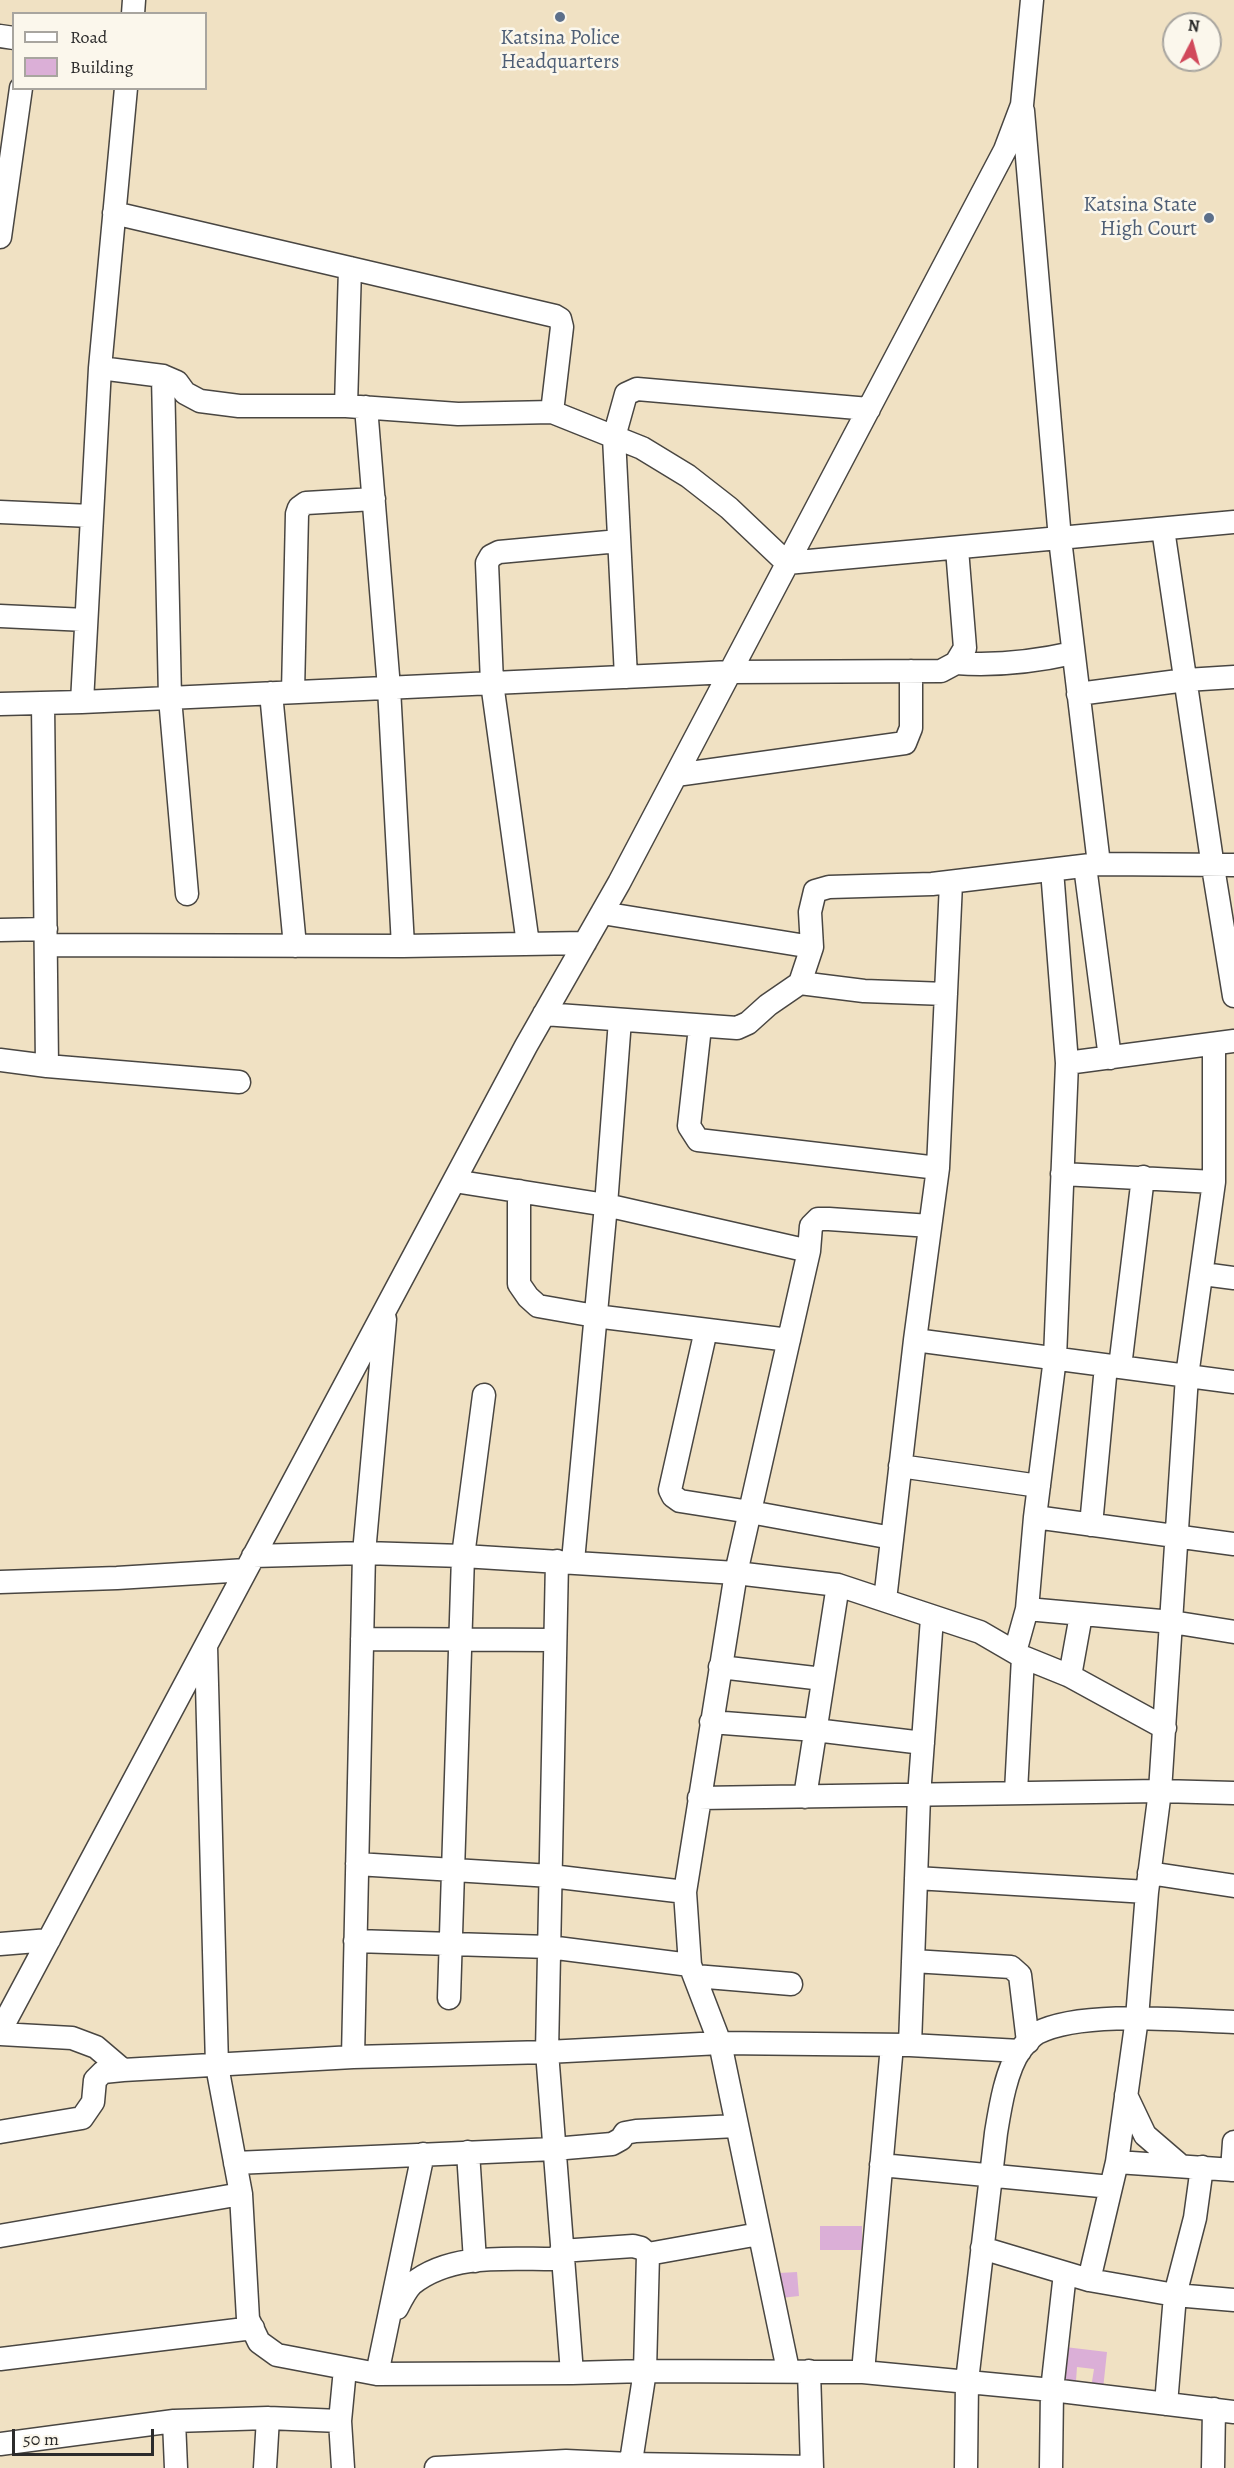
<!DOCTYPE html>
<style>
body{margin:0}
#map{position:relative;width:1234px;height:2468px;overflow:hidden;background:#f0e1c3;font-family:Alegreya,serif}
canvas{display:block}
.legend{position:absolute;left:12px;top:12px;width:195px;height:78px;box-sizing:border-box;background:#fbf7ec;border:2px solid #a8a59f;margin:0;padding:8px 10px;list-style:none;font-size:18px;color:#2b2b2b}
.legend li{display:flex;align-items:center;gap:12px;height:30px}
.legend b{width:30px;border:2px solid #a8a59f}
.north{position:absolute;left:1162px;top:12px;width:60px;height:60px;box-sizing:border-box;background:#fbf7ec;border:2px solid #a8a59f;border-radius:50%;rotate:6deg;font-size:16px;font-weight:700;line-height:24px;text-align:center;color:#2b2b2b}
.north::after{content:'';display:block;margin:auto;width:21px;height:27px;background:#d1495b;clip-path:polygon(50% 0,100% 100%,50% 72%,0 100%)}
.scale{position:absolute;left:12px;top:2429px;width:142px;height:27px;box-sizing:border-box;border:3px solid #2b2b2b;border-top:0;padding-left:8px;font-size:18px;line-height:21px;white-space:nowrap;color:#2b2b2b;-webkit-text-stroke:4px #fbf7ec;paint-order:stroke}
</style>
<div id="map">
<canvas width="1234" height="2468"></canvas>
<ul class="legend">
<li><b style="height:8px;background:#fff"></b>Road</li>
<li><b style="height:16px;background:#dbafd7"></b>Building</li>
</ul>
<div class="north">N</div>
<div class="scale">50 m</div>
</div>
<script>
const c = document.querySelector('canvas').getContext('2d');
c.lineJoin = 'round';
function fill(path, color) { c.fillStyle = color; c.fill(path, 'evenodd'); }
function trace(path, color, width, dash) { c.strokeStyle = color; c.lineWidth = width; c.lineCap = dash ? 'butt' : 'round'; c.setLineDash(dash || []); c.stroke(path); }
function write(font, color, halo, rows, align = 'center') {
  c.font = font + ' Alegreya,serif'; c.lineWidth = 5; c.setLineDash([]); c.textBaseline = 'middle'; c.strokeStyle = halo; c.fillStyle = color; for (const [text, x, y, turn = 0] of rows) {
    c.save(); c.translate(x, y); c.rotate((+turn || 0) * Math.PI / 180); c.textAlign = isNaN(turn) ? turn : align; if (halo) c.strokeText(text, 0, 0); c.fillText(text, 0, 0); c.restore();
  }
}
fill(new Path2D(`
 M820 2226H862V2250H820Z
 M797 2272 799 2296 781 2298 779 2273Z
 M1065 2347 1107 2352 1103 2389 1091 2388 1094 2369 1077 2367 1076 2381 1062 2380Z`), '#dbafd7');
const minor = new Path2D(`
 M133 14 134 0
 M0 36 14 38
 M1023 111 1060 539 1099 864
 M114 213 555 316 560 319 562 327 552 412
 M0 237 21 88
 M100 368 163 376 177 382 185 393 200 401 239 406H346L458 414 552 412 642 448 688 476 729 508 787 563 1234 522
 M163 376 170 698 187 894
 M346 406 350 268
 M366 407 389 688 403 946
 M0 512 91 516
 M1163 529 1213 867 1234 996
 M0 616 86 620
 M956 663C996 666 1033 662 1073 653
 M626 677 614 437 626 394 637 389 869 409
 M293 692 297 514 299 508 306 503 374 499
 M271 693 295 946
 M1078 694 1186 680 1234 677
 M82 702 100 368 126 88
 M43 703 47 1066
 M0 704 82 702 731 672 941 671 956 663 965 648 957 549
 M676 775 905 743 911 728V671
 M1085 866 1110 1058
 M602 913 812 947
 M0 930 46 929
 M528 944 492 683 487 563 491 556 499 552 619 541
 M46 945 403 946 585 943
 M800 983 864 991 946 994
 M544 1014 737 1028 748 1023 768 1005 800 983 812 947 810 912 815 891 829 887 932 884 1099 864 1234 865
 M700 1027 689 1126 698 1140 938 1168
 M0 1060 47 1066 239 1082
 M1067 1063 1234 1041
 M1062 1174 1214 1182
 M454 1181 606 1205 809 1251
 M519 1191V1284L528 1297 538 1306 595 1316 789 1340
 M1203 1274 1234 1278
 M706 1330 670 1490 673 1496 680 1501 750 1512 892 1538
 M915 1340 1234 1382
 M1120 1367 1143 1177
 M900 1466 1039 1486
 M1035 1517 1234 1544
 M1091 1525 1106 1366
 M253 1556 364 1553 463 1556 736 1573 838 1585 980 1632 1023 1657 1070 1676 1165 1728
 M557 1561 547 2052 572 2373
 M573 1561 606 1205 620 1020
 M0 1582 117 1578 246 1570
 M885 1600 915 1340 938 1168 951 883
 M1027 1609 1172 1622 1234 1632
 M362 1639 555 1640
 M206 1646 217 2066 241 2194 248 2319 259 2342 277 2355 377 2374 572 2373 645 2371 863 2372 1052 2390 1234 2412
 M1015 1652 1027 1609 1035 1517 1055 1358 1067 1063 1052 870
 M720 1667 823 1679
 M1070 1676 1081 1615
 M711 1722 815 1730 923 1743
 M1016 1792 1023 1657
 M805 1797 838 1585
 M699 1798 1160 1791 1234 1793
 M357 1864 551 1876 685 1892
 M1149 1873 1234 1886
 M916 1878 1147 1892
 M355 1941 549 1947 690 1965
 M0 1944 49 1940
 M913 1961 1011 1967 1020 1975 1028 2042
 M695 1976 791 1984
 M449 1998 463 1556 484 1395
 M0 2031 526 1046 619 883 1005 150 1022 105 1032 0
 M0 2034 72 2038 96 2047 123 2070
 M910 2045 919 1796 932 1618
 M353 2057 364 1553 385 1319
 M1126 2095 1145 2135 1181 2166
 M0 2132 82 2118 93 2102 95 2080 103 2072 123 2070 353 2057 547 2052 720 2043 910 2045 1020 2051
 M468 2152 475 2261
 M1117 2162 1234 2170
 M235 2163 554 2149 612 2144 621 2139 625 2133 636 2131 736 2126
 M881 2165 1111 2187
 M1232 2170 1234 2142
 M0 2236 241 2194
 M982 2248 1089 2280 1175 2295 1234 2300
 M561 2251 633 2246 641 2248 648 2254 645 2371 630 2468
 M648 2254 759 2234
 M1089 2280 1117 2162 1137 2018 1147 1892 1160 1791 1187 1376 1214 1182V1045
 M397 2308C401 2300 406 2290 412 2284 453 2251 513 2260 562 2259
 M0 2359 253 2328
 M788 2370 720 2043 690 1965 685 1892 736 1573 809 1251 811 1226 818 1219H829L930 1226
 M809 2371 812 2468
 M863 2372 892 2045
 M377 2374 423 2154
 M1166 2404 1175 2295 1195 2218 1202 2167
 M174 2421 176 2468
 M0 2444 174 2421 268 2418 340 2421
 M265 2468 268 2418
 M343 2468 340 2421 345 2369
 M436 2468 566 2461 630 2464 812 2467
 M966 2468 967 2381 996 2133C1000 2108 1006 2069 1021 2049 1025 2044 1032 2036 1037 2033 1081 2010 1183 2020 1234 2022
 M1051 2468 1052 2390 1065 2273
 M1213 2468 1214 2409`);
trace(minor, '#494642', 25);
trace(minor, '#fff', 22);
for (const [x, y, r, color] of [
 [560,17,6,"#5c6f8a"],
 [1209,218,6,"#5c6f8a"]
]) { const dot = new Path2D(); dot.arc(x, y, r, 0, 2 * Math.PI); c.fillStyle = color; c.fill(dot); trace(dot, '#fbf7ec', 2); }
write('21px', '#4e5e75', '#fbf7ec', [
 ["Katsina Police",560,39],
 ["Headquarters",560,63],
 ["Katsina State",1197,206,"right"],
 ["High Court",1197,230,"right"]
]);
</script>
